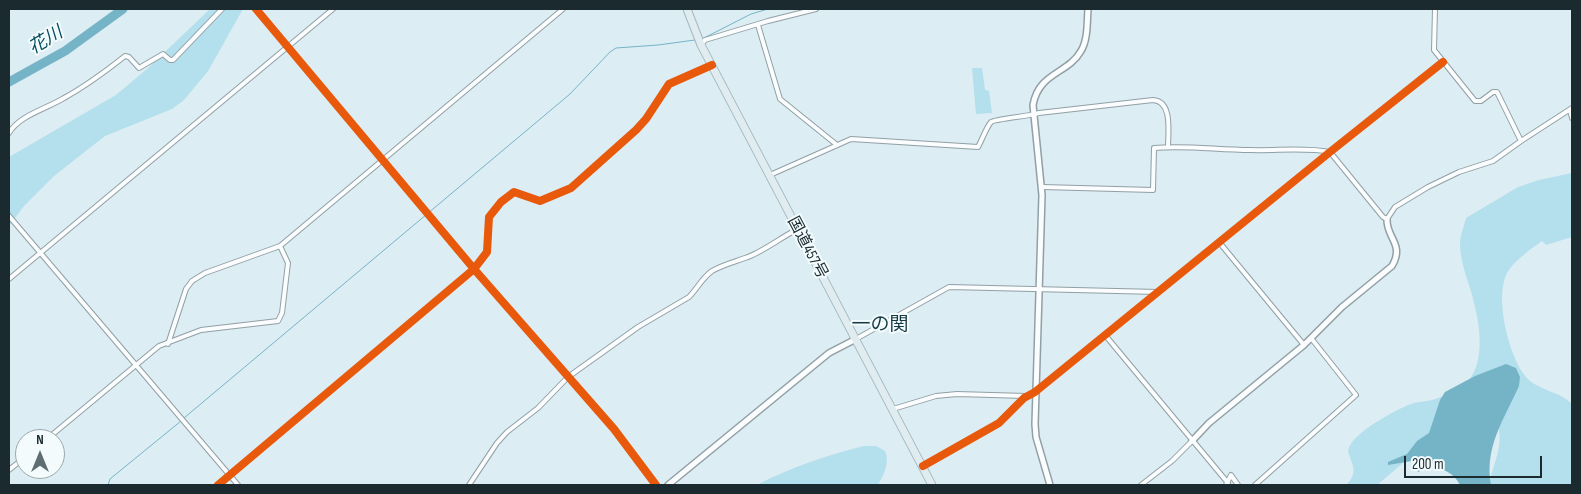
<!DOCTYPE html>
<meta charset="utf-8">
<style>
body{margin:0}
#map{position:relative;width:1581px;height:494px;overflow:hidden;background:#dcedf3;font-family:"Sofia Sans Condensed",sans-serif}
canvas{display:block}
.frame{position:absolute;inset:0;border:10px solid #1a2a2e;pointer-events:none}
.north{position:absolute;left:15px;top:429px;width:50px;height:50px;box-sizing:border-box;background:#f3fbfd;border:1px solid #9ca7aa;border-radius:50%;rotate:0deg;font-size:14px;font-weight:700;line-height:20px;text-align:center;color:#1a2a2e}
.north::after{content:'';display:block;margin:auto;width:18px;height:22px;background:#5e6e73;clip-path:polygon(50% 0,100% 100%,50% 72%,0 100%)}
.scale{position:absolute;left:1404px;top:456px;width:138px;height:22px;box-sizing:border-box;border:2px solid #1a2a2e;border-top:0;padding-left:6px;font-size:15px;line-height:18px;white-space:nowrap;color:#1a2a2e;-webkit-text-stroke:4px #f3fbfd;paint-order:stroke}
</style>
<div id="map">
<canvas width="1581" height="494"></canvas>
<div class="frame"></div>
<div class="north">N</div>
<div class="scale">200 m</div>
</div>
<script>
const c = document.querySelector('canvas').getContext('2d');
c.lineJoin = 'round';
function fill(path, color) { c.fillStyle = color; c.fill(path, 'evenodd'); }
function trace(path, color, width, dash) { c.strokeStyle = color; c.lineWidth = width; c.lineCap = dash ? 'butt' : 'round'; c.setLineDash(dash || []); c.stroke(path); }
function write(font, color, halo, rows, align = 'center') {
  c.font = font + ' "Sofia Sans Condensed","Noto Sans JP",sans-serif'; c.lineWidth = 4; c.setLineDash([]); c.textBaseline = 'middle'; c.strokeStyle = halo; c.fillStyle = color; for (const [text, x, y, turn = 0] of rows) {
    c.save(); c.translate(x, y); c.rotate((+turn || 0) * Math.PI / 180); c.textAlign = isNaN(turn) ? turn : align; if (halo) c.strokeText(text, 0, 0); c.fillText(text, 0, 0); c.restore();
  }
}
fill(new Path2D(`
 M210 9H243L208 71 184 100 172 109 105 136 54 176 24 206 9 226V157L116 95 147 69Z
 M972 68H982L985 90 989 91 992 113 976 114Z
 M1572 173V237L1546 245 1542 241C1531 249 1512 262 1506 275 1495 301 1509 357 1526 377 1538 391 1560 391 1572 404V485H1489C1493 463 1506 443 1496 420L1448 425 1377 485H1346C1359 473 1352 465 1348 451 1349 449 1349 446 1351 444 1359 430 1398 408 1414 403 1420 401 1426 402 1432 400 1441 398 1464 387 1469 380 1485 360 1480 326 1474 303 1470 284 1460 264 1460 244 1460 235 1464 227 1466 218L1518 187 1539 180Z
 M864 446H876L885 451C890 462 884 475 878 485H757C789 468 828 455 864 446Z`), '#b4dfec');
fill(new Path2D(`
 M1506 364 1516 368 1520 377 1519 386C1504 419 1484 448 1491 485H1460C1453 471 1445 473 1434 463L1418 472 1412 461 1388 465V462L1407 454 1417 441 1429 433 1440 400 1445 392 1475 376Z`), '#75b4c6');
trace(new Path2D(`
 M702 39 751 14 768 9
 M184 418 570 94 610 52 616 48 658 45 695 40
 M108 485 110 479 181 421`), '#75b4c6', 1);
trace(new Path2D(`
 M9 82 65 51 123 9`), '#75b4c6', 9);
const minor = new Path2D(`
 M256 9 474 269 614 429 656 485
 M1435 9 1434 50 1475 101H1481L1493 92H1497L1521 141
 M758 25 780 99 837 145
 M701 45 705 40 768 21 816 9
 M1570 110 1572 118
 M9 133C20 115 46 109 64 98 86 86 106 71 125 56L129 57 139 68 163 54 170 60H173L222 9
 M770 175 851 139 978 147C982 140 986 128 991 122 995 119 1030 116 1039 113L1153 100C1173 101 1168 133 1168 147
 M1042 187 1153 190 1154 148C1186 145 1218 150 1250 150 1276 151 1304 147 1330 152L1383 217 1387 219 1395 207 1428 187 1459 172 1493 161 1521 141 1572 108
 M9 216 238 485
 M1219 242 1304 345
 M9 279 333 9
 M1105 335 1228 483
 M856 339 949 287 1158 292
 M168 344 186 289 192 281 205 273 280 246 563 9
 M893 409 936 396 957 394 1026 396
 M47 439 159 346 201 330 278 321 282 313 288 263 280 246
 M923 466 999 423 1024 398 1035 392 1330 152 1443 62
 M9 470 25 457
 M218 485 474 269 487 252 489 217 501 202 514 192 540 201 571 188 636 130 646 119 669 84 712 65
 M469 485 497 443 507 432 538 408 568 377 638 327 689 297C697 289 702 278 712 271 722 265 734 262 745 258 761 253 780 238 796 230
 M1141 485 1172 461 1192 441
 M1226 485 1231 475 1238 485
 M1255 485 1356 395 1311 338`);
const tertiary = new Path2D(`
 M1192 441 1209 423 1304 345 1342 307 1392 266C1405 244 1386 238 1387 219
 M668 485 829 353 856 339
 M1050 485 1036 437 1035 424 1042 195 1033 105C1039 72 1068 74 1081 51 1088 40 1087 22 1088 9`);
const trunk = new Path2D(`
 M687 9 701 45 932 485`);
trace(minor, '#91a0a5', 6);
trace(tertiary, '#91a0a5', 8);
trace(trunk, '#a3b9bf', 9);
trace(minor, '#fafcfd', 4);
trace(tertiary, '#fafcfd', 5);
trace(trunk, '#e0ecf0', 7);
trace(new Path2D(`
 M256 9 474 269 614 429 656 485
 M923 466 999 423 1024 398 1035 392 1330 152 1443 62
 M218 485 474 269 487 252 489 217 501 202 514 192 540 201 571 188 636 130 646 119 669 84 712 65`), '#e8590c', 8);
write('16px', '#1a2a2e', '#f3fbfd', [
 ["国道457号",807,248,62]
]);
write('italic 18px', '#004c5d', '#f3fbfd', [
 ["花川",46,41,-31]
]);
write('19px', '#173b45', '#f3fbfd', [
 ["一の関",880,325]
]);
</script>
